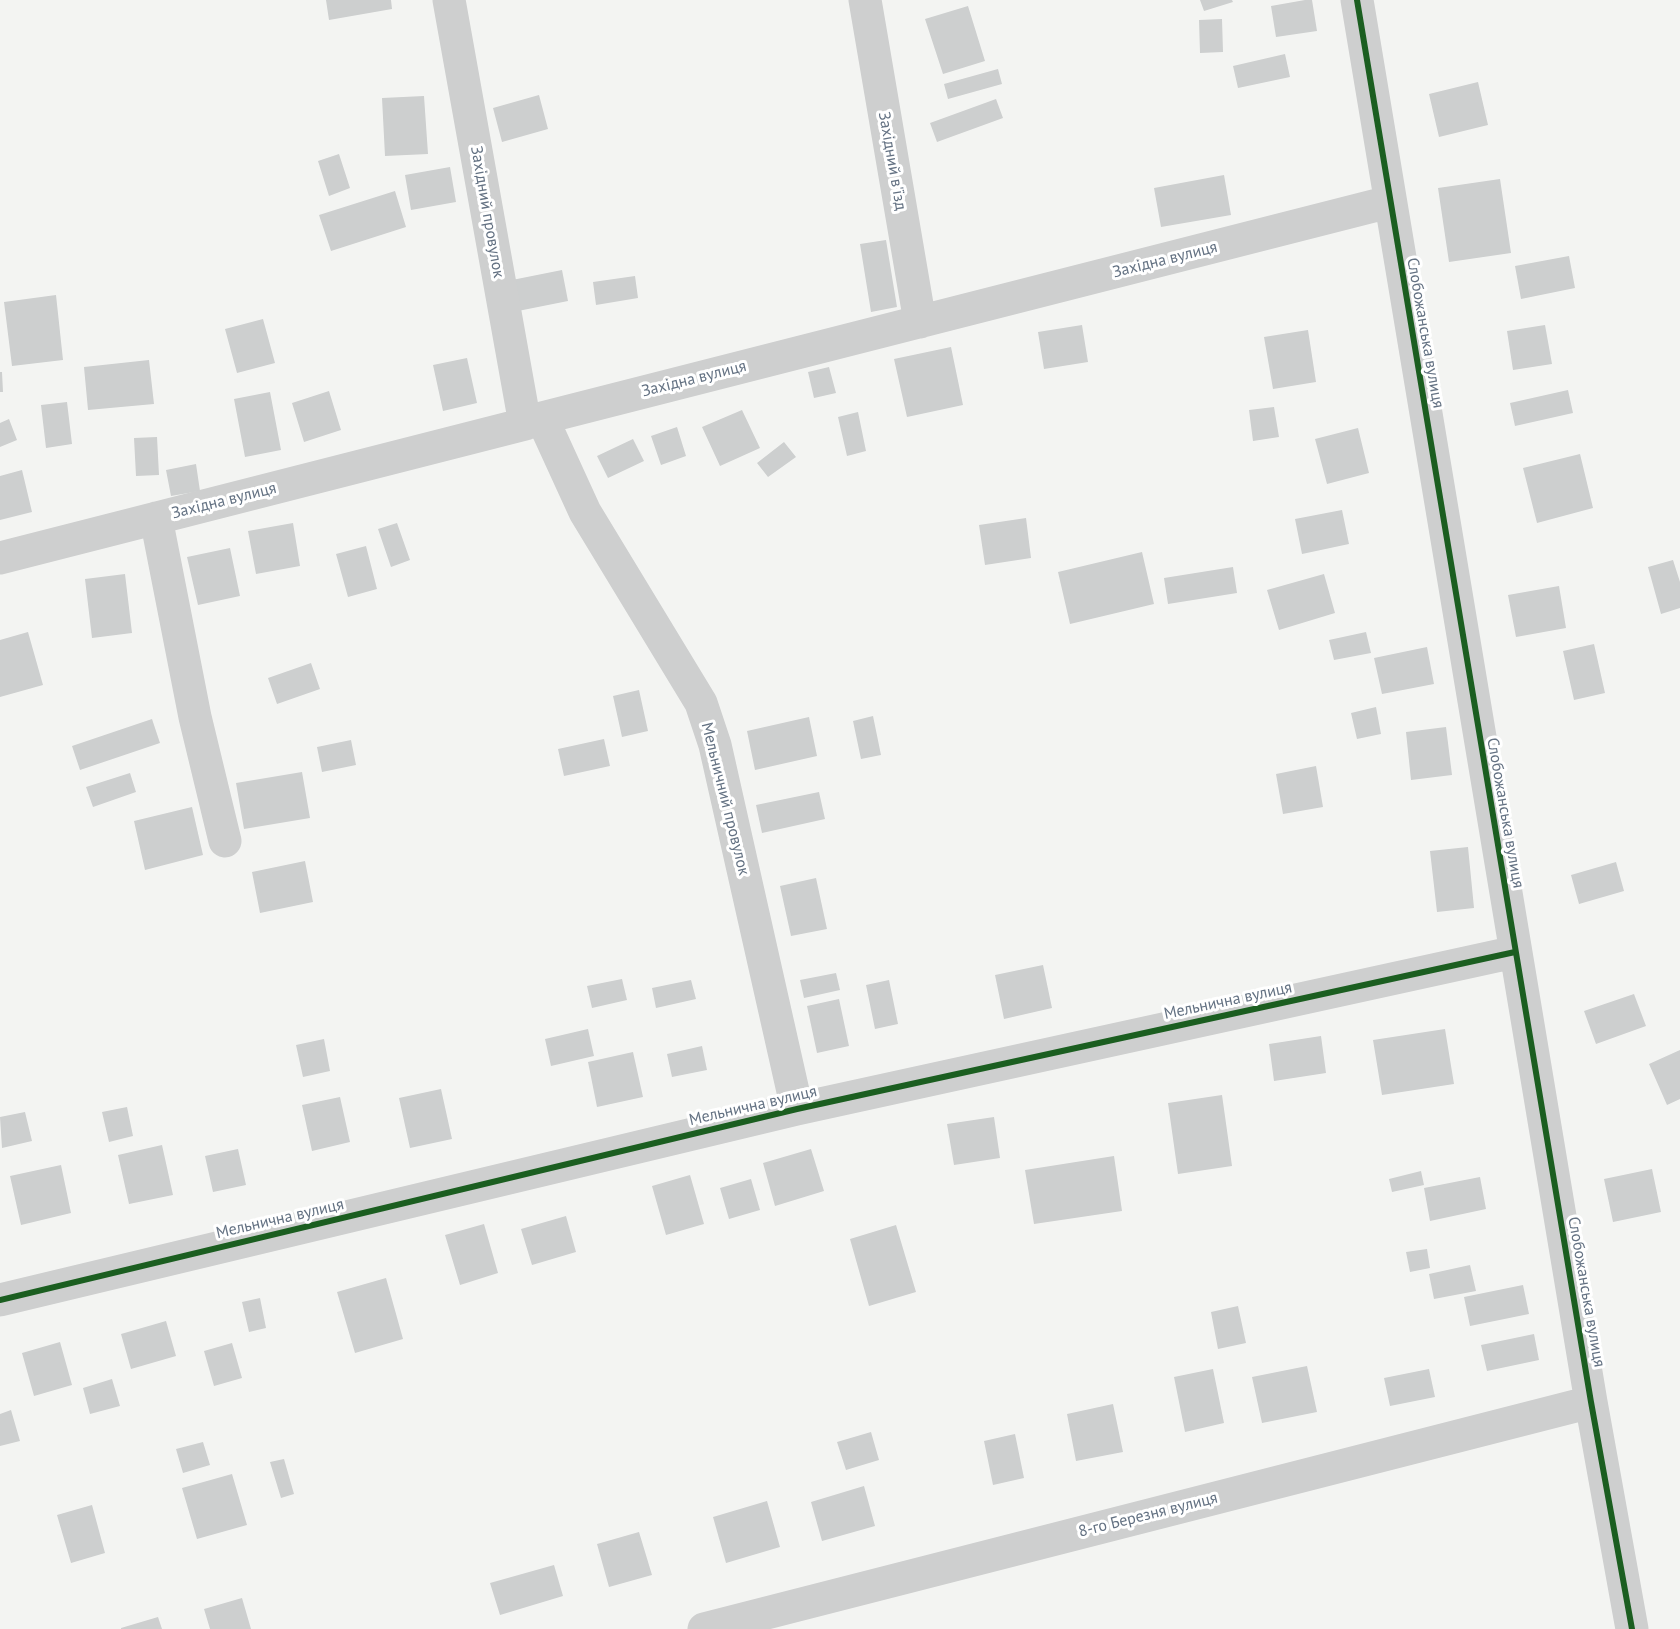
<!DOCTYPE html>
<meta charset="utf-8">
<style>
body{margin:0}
canvas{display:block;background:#f3f4f2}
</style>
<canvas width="1680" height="1629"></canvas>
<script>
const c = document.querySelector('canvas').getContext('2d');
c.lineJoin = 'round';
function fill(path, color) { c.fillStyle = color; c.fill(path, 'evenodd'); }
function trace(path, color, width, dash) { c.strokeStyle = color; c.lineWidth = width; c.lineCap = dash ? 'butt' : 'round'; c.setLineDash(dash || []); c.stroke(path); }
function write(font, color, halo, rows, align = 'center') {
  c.font = font + ' "PT Sans",sans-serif'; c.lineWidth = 6; c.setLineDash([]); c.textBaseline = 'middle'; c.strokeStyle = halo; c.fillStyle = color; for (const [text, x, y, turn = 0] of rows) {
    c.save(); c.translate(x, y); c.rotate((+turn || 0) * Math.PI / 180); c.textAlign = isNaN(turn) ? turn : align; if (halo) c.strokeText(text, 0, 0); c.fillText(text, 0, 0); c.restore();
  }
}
fill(new Path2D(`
 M326 0H391L392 9 329 20Z
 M1200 0H1232L1233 2 1204 11Z
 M1305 0H1312L1317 31 1276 37 1271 6Z
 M968 6 985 61 943 74 925 19Z
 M1222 19 1223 52 1200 53 1199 20Z
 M1285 54 1290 77 1238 88 1233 66Z
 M998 69 1002 84 948 99 944 84Z
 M1478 82 1488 125 1439 137 1429 94Z
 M539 95 548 129 502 142 493 108Z
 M424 96 428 154 385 156 382 98Z
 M996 99 1003 118 937 142 930 123Z
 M339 154 350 188 329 196 318 161Z
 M450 167 456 202 411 210 405 175Z
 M1224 175 1231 215 1161 227 1154 188Z
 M1500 179 1511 253 1449 262 1438 188Z
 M395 191 406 227 331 251 319 215Z
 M886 240 897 307 871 312 860 244Z
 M1569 256 1575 288 1521 299 1515 266Z
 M562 270 568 301 513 312 507 281Z
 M635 276 638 298 596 305 593 282Z
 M56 295 63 360 12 366 4 302Z
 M263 319 275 363 237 373 225 329Z
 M1082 325 1088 362 1044 369 1038 332Z
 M1545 325 1552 364 1513 370 1507 331Z
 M1308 330 1316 382 1273 389 1264 337Z
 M951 347 963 405 907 417 894 359Z
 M467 358 477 403 443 411 433 365Z
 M149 360 154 404 88 410 84 367Z
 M829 367 836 393 814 398 808 372Z
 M0 372H2L3 392H0Z
 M1568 390 1573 413 1515 426 1510 403Z
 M329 391 341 430 304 442 292 403Z
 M270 392 281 450 245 457 234 399Z
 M67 402 72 444 46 448 41 405Z
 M1274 407 1279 437 1253 441 1249 410Z
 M742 410 760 448 720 466 702 427Z
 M858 412 866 451 847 456 838 417Z
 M9 419 17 440 0 447V423Z
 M677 427 686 456 661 465 651 436Z
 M1358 428 1369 473 1327 484 1315 439Z
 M157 437 159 475 136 476 134 438Z
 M633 439 644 461 608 478 597 456Z
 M784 442 796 457 768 477 757 463Z
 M1580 454 1593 508 1537 523 1523 468Z
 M196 464 200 491 171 496 166 470Z
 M22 470 32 512 0 520V476Z
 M1342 510 1349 544 1302 554 1295 519Z
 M1026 518 1031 558 985 565 979 525Z
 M293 523 300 566 256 574 248 531Z
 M397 523 410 560 391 567 378 529Z
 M366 546 377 589 348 597 336 554Z
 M230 548 240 596 198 605 187 557Z
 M1142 552 1154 604 1070 624 1058 572Z
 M1673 560 1680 582V608L1661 614 1648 567Z
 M1233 567 1237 593 1168 604 1164 578Z
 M125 574 132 633 92 638 85 579Z
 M1324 574 1335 613 1279 630 1267 590Z
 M1559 586 1566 628 1516 637 1508 595Z
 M28 632 43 685 0 697V640Z
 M1366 632 1371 653 1334 660 1329 640Z
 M1594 644 1605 693 1574 700 1563 651Z
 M1427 647 1434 684 1382 694 1374 658Z
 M311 663 320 689 277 704 268 678Z
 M639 690 648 731 622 737 613 696Z
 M1376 707 1381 734 1357 739 1351 713Z
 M873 716 881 755 861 759 853 721Z
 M809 717 817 756 755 770 747 731Z
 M152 719 160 743 80 770 72 746Z
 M1446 727 1452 775 1411 780 1406 732Z
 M604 739 610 766 564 776 558 749Z
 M351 740 356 765 322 772 317 747Z
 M1316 766 1323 807 1283 814 1276 774Z
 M302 772 310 818 244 829 236 783Z
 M130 773 136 792 93 807 86 787Z
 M819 792 825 819 762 833 756 805Z
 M192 807 203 855 145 870 134 821Z
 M1468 847 1474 908 1437 912 1430 851Z
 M305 861 313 902 260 913 252 872Z
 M1616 862 1624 891 1579 904 1571 875Z
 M816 878 827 929 791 936 780 886Z
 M1043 965 1052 1008 1004 1019 995 975Z
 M836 973 840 990 804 998 800 980Z
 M622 979 627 1000 592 1008 587 986Z
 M691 980 696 999 656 1008 652 988Z
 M889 980 898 1024 875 1029 866 985Z
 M1634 994 1646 1026 1596 1044 1584 1011Z
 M839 999 849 1046 817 1053 807 1006Z
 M588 1029 594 1056 551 1066 545 1039Z
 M1445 1029 1454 1084 1382 1095 1373 1040Z
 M1321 1036 1326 1073 1274 1081 1269 1044Z
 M324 1039 330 1071 303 1077 296 1045Z
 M702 1046 707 1070 672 1077 667 1054Z
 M1680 1050V1099L1667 1105 1649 1064Z
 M633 1052 643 1097 597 1107 588 1062Z
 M441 1089 452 1139 410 1148 399 1098Z
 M1222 1095 1232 1166 1178 1174 1168 1103Z
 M340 1097 350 1142 312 1151 302 1105Z
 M127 1107 133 1136 109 1142 102 1112Z
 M25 1112 32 1141 2 1148 0 1117Z
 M994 1117 1000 1158 954 1165 947 1124Z
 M162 1145 173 1195 129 1204 118 1155Z
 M238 1149 246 1185 213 1192 205 1156Z
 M811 1149 824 1191 775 1206 763 1163Z
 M1114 1156 1122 1211 1034 1224 1025 1170Z
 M61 1165 71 1213 21 1225 10 1176Z
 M1652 1169 1661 1212 1613 1222 1604 1179Z
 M1421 1171 1424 1185 1392 1192 1389 1179Z
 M690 1175 704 1224 666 1235 652 1186Z
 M1480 1177 1486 1209 1430 1221 1424 1188Z
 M751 1179 760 1210 729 1219 720 1188Z
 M566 1216 576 1252 532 1265 521 1229Z
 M484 1224 498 1273 460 1285 445 1235Z
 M896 1225 916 1292 869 1306 850 1239Z
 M1427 1249 1430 1268 1410 1272 1406 1252Z
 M1470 1265 1476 1291 1434 1299 1429 1274Z
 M386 1278 403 1339 355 1353 337 1292Z
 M1523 1285 1529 1314 1470 1326 1464 1297Z
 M260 1298 266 1328 249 1332 242 1302Z
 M1238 1306 1246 1343 1218 1349 1211 1312Z
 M166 1321 176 1356 131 1369 121 1334Z
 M1534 1334 1539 1360 1487 1371 1481 1345Z
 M60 1342 72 1385 34 1396 22 1353Z
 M232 1343 242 1378 214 1386 204 1351Z
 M1307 1366 1317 1412 1262 1423 1252 1377Z
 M1213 1369 1224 1423 1185 1432 1174 1377Z
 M1429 1369 1435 1397 1390 1406 1384 1378Z
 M112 1379 120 1406 90 1414 83 1388Z
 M1113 1404 1123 1452 1076 1461 1067 1414Z
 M11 1410 20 1441 0 1446V1414Z
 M871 1432 879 1460 846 1470 837 1442Z
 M1015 1434 1024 1478 993 1485 984 1441Z
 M203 1442 210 1465 183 1473 176 1449Z
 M284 1459 294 1494 281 1498 270 1462Z
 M232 1474 247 1525 197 1539 182 1488Z
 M864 1486 875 1526 822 1541 811 1502Z
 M767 1501 780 1547 726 1563 713 1517Z
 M92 1505 105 1553 71 1563 57 1515Z
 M639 1532 652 1575 609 1587 597 1544Z
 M554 1565 563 1596 500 1615 490 1583Z
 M242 1598 251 1629H210L204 1609Z
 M158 1617 162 1629H121V1628Z`), '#cdcfcf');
trace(new Path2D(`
 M449 0 525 424
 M865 0 920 322
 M1357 0 1591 1402 1632 1629
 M542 418 585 512 701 703 715 745 797 1109
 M156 518 195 717 225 841
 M0 558 525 424 542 418 1389 202
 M0 1300 797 1109 1515 952
 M704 1629 1591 1402`), '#cecfcf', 33);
trace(new Path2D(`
 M1357 0 1591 1402 1632 1629
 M0 1300 797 1109 1515 952`), '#1b5e20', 6);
write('16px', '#637182', '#fff', [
 ["Західний в'їзд",892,161,80],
 ["Західний провулок",487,212,80],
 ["Західна вулиця",1165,260,-14],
 ["Слобожанська вулиця",1425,333,80],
 ["Західна вулиця",694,379,-14],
 ["Західна вулиця",224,501,-14],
 ["Мельничний провулок",725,799,76],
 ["Слобожанська вулиця",1505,813,80],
 ["Мельнична вулиця",1228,1001,-12],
 ["Мельнична вулиця",753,1106,-13],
 ["Мельнична вулиця",280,1219,-13],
 ["Слобожанська вулиця",1586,1292,80],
 ["8-го Березня вулиця",1148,1515,-14]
]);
</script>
